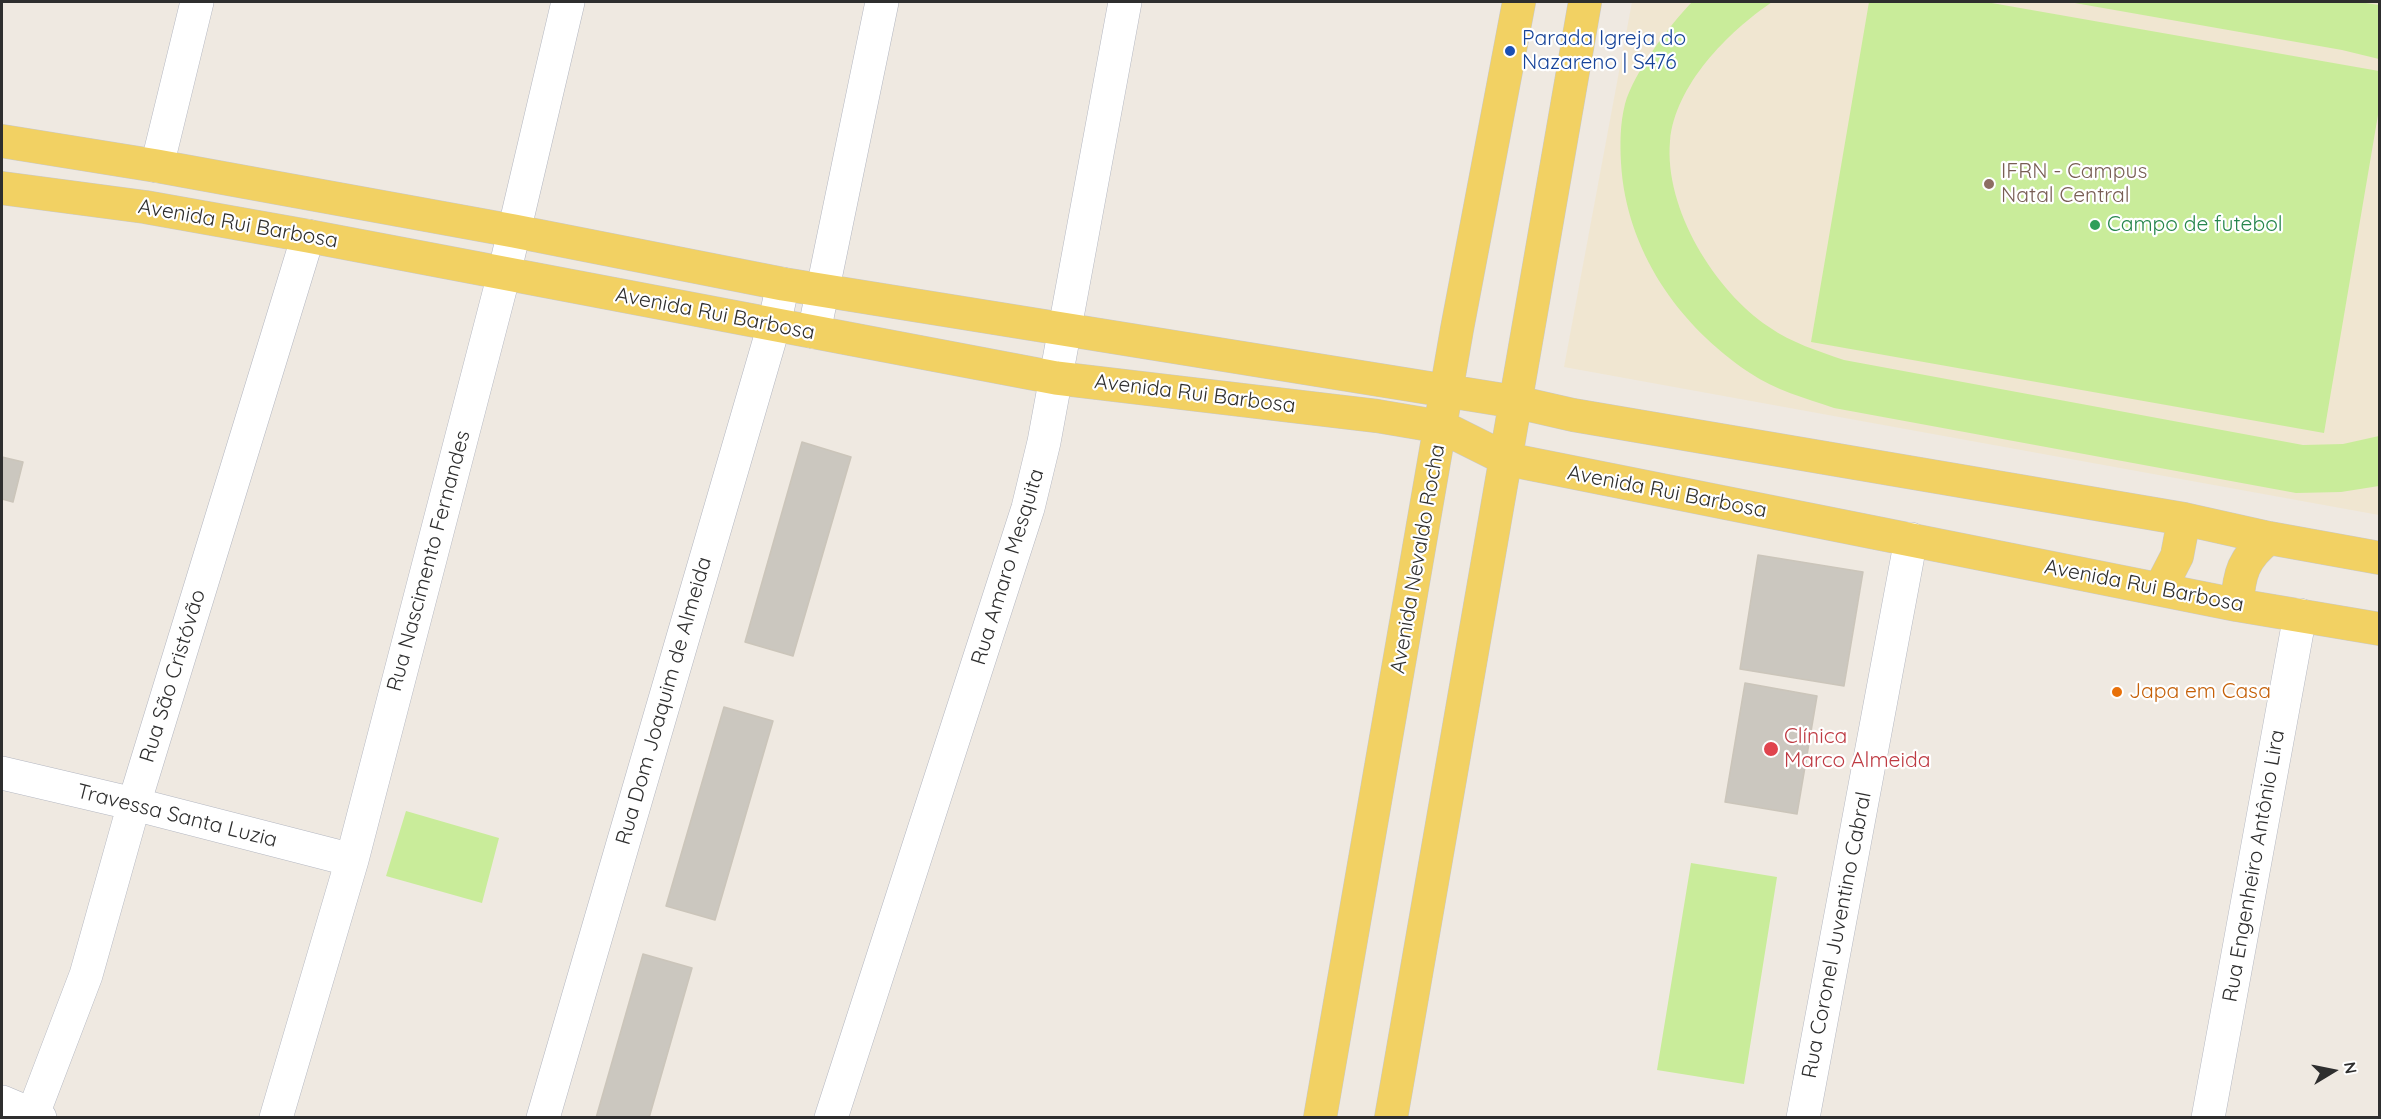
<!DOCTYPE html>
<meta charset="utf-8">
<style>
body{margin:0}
#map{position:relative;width:2381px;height:1119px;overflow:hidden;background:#efe9e1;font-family:Quicksand,sans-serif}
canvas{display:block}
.frame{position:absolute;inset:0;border:3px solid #2e2e2e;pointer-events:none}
.north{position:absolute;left:2303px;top:1041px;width:60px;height:60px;-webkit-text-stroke:4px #fff;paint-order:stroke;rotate:80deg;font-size:16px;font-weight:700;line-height:24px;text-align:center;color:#2e2e2e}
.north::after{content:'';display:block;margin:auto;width:21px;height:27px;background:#2e2e2e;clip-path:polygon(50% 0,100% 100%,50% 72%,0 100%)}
</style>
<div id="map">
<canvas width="2381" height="1119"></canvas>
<div class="frame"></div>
<div class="north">N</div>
</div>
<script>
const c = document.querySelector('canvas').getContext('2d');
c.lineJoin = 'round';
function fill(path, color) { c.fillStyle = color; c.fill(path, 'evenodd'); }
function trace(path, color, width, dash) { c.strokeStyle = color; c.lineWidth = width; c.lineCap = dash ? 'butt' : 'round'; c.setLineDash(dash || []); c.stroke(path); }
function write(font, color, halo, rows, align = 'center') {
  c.font = font + ' Quicksand,sans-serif'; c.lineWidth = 4.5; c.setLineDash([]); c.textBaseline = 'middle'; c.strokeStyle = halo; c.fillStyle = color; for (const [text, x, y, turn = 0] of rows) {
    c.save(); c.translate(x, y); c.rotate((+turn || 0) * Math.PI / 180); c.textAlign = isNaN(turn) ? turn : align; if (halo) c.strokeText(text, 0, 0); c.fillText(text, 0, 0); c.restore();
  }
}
fill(new Path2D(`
 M1632 2H2379V515L1564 367Z`), '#f0e6d1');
fill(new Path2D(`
 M1692 2H1772C1728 32 1675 85 1670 141 1664 209 1715 291 1769 327 1792 343 1818 351 1844 360L2303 445 2343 444 2379 436V486L2341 492 2296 493 1834 408C1805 398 1775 390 1750 373 1678 325 1626 250 1621 163 1620 143 1620 124 1625 104 1634 72 1669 26 1692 2Z
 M1869 2H1986L2379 71V109L2324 433 1811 342Z
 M2069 2H2359L2379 5V59L2342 50Z
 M406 811 499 838 482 903 386 876Z
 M1691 863 1777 877 1744 1084 1657 1070Z`), '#c9ec9a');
const building = new Path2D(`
 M802 442 851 457 793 656 745 642Z
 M2 457 23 462 13 502 2 499Z
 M1758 555 1863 572 1844 686 1740 669Z
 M1745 683 1817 696 1797 814 1725 802Z
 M724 707 773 721 715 920 666 906Z
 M643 954 692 968 649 1118H596Z`);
fill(building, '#cbc7bf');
trace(building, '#cbc5ba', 1.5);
const minor = new Path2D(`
 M157 166 197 2
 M814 332 882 2
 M2 773 134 804 352 860
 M2 1102 40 1118
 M33 1114 86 975 134 804 308 236
 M276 1118 352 860 504 274 568 2
 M543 1118 774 325 783 284
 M831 1118 1028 508 1044 442 1125 2
 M1803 1118 1911 539
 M2208 1118 2300 615`);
const major = new Path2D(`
 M2 141 157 166 514 231 783 284 1516 402 1573 415 2184 519 2269 538 2380 558
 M2 188 145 207 308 236 1056 378 1377 416 1442 427 1506 459 2237 605 2380 629
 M2160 589 2177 556 2184 519
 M2237 605C2239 574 2243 558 2269 538
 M1320 1118 1457 329 1519 2
 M1391 1118 1585 2`);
trace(minor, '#b4b7c1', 34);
trace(major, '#c9c9c9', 34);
trace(minor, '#fff', 33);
trace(major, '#f2d163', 33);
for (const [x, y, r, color] of [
 [1510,51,6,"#1a4fb4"],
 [1989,184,6,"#8d6e63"],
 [2095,225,6,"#2e9e5b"],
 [2117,692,6,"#e8710a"],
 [1771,749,8,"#e0444e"]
]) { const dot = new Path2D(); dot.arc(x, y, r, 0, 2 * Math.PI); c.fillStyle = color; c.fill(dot); trace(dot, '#fff', 2); }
write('21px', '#164399', '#fff', [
 ["Parada Igreja do",1522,39],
 ["Nazareno | S476",1522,63]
], 'left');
write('21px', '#785e54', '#fff', [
 ["IFRN - Campus",2001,172],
 ["Natal Central",2001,196]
], 'left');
write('21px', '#2e2e2e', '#fff', [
 ["Avenida Rui Barbosa",238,224,10],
 ["Avenida Rui Barbosa",715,314,11],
 ["Avenida Rui Barbosa",1195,394,7],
 ["Avenida Rui Barbosa",1667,492,11],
 ["Avenida Nevaldo Rocha",1418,559,-80],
 ["Rua Nascimento Fernandes",429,561,-75],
 ["Rua Amaro Mesquita",1008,567,-73],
 ["Avenida Rui Barbosa",2144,586,11],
 ["Rua São Cristóvão",173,676,-73],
 ["Rua Dom Joaquim de Almeida",664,701,-74],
 ["Travessa Santa Luzia",177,816,14],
 ["Rua Engenheiro Antônio Lira",2254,866,-80],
 ["Rua Coronel Juventino Cabral",1837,935,-79]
]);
write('21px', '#27864d', '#fff', [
 ["Campo de futebol",2107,225]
], 'left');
write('21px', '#c56008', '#fff', [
 ["Japa em Casa",2129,692]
], 'left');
write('21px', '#be3a42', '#fff', [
 ["Clínica",1784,737],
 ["Marco Almeida",1784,761]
], 'left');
</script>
